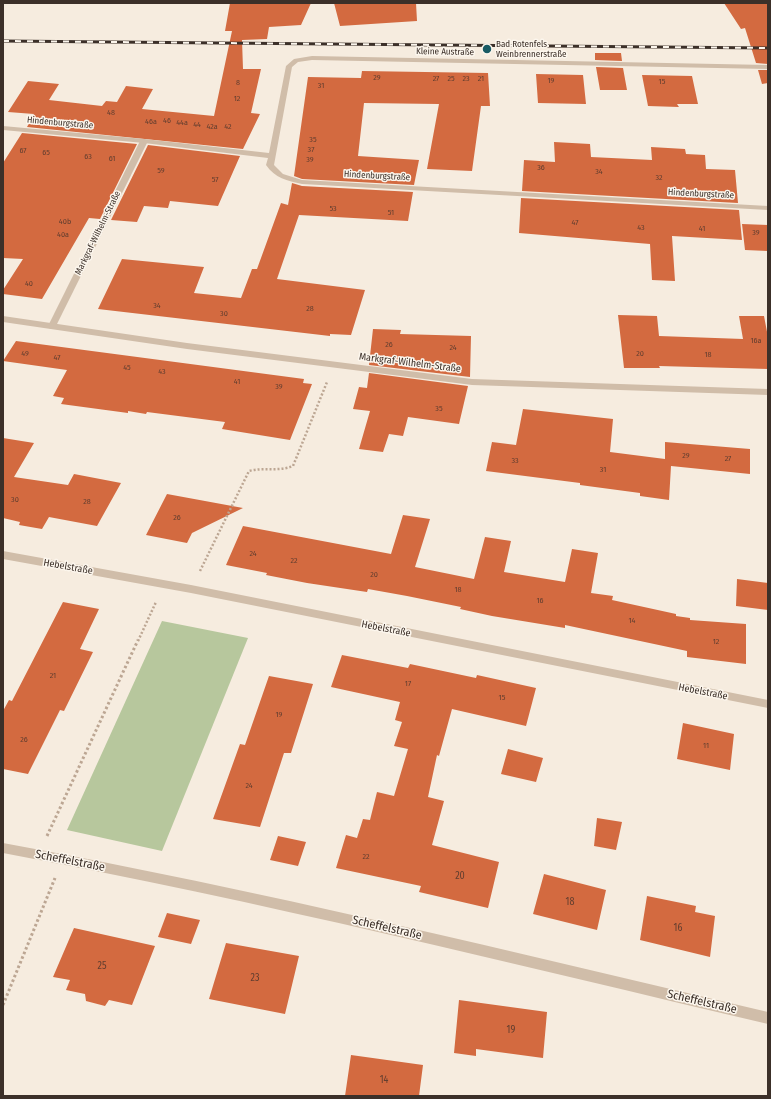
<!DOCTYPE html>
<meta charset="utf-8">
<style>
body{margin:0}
#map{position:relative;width:771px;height:1099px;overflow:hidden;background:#f6ecdf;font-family:"Fira Sans Condensed",sans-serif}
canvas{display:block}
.frame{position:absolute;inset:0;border:4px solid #3c3029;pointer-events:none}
</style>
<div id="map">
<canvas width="771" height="1099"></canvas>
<div class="frame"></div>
</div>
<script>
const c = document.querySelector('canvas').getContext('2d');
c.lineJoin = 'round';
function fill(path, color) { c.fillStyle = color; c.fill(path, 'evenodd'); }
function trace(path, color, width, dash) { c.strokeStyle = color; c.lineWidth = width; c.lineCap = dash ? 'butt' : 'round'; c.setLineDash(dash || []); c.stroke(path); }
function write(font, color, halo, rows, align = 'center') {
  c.font = font + ' "Fira Sans Condensed",sans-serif'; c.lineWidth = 3; c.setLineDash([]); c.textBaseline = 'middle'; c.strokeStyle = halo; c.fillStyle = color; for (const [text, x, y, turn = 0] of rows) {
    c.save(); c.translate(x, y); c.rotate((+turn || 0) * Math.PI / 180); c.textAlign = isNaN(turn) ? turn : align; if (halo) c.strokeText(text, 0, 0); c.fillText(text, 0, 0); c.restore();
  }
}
fill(new Path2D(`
 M162 621 248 638 162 851 67 830Z`), '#b7c79d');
fill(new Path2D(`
 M230 3H311L301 25 269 27 267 39 242 40 243 69H261L251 113 260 114 243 149 27 127 34 114 8 112 28 81 59 84 49 100 102 106 106 101 117 102 126 86 153 89 142 109 214 116 232 31H225Z
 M334 3H416L417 21 340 26Z
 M724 3H768V64L756 63 745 28 741 29Z
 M595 53H621L622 61 595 60Z
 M596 67 623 68 627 90H600Z
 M758 70H768V83L762 84Z
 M362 71 488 73 490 106H481L472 171 427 169 439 104 364 103 358 156 419 160 414 185 302 179 294 176 308 77 361 78Z
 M536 74 583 75 586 104 538 103Z
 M642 75 692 76 698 104H677L679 107 648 106Z
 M22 133 137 144 100 219 89 218 42 299 3 294V290L23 259 3 258V163Z
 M554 142 590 144 591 157 652 160 651 147 685 149 686 154 705 155 706 169 735 170 738 203 522 191 524 160 555 162Z
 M148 145 240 156 218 206 170 201 168 208 144 206 137 222 111 220Z
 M292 183 302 186 413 192 408 221 299 215 277 279 365 290 351 335 330 334V336L98 309 122 259 204 267 194 293 241 298 252 269H257L281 203 288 205Z
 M521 198 739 210 742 240 672 236 675 281 652 280 650 244 519 233Z
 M742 224 768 225V251L745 250Z
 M618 315 657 316 659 336 743 339 739 316H764L768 337V369L659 366 660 368H624Z
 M373 329 401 330 400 334 471 336 470 377 369 365Z
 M16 341 304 379 303 383 312 384 290 440 222 429 225 422 147 412 146 414 128 411V413L61 404 64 398 53 396 67 370 3 361Z
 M369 373 468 386 459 424 408 417 403 436 389 434 383 452 359 449 370 411 353 409 359 387 367 388Z
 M523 409 613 419 610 452 665 459V442L750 449V474L671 466 669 500 640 496V493L580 485V483L486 471 492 442 516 445Z
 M3 438 34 443 14 477 68 485 74 474 121 483 97 526 49 517 42 529 19 525 20 522 3 518Z
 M167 494 243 508 192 533 187 543 146 535Z
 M403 515 430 519 415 567 474 579 485 537 511 541 504 572 565 582 572 549 598 553 591 593 613 596 612 600 676 614V616L690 618V620L746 624V664L687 657V651L565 625V628L492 616 460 609 461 607 407 596 368 589 367 592 307 583 266 575 267 573 226 565 243 526 391 554Z
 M737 579 768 583V610L736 606Z
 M63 602 99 609 80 649 93 652 64 711 60 710 28 774 3 769V711L9 700 12 701Z
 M342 655 408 668 410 664 476 678 477 675 536 688 526 726 452 709 439 756 437 755 428 797 444 801 432 845 499 862 488 908 419 892 421 886 336 868 346 835 357 838 363 819 370 820 377 792 394 796 408 749 394 746 402 722 395 720 400 702 331 687Z
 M269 676 313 684 291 753H284L260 827 213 819 240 744 245 745Z
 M683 723 734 734 730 770 677 759Z
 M508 749 543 758 536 782 501 774Z
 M597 818 622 822 616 850 594 846Z
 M278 836 306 842 298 866 270 860Z
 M544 874 606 890 597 930 533 914Z
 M647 896 696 906 695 912 715 916 710 957 640 940Z
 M167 913 200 920 191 944 158 937Z
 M74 928 155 946 132 1005 109 1000 105 1006 86 1001 85 994 66 990 70 980 53 977Z
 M226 943 299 956 285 1014 209 999Z
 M459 1000 547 1012 543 1058 476 1049V1056L454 1053Z
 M351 1055 423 1065 419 1096H345Z`), '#d36a40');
trace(new Path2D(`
 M200 571 249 471C264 467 278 472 293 466L327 382
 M138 641 156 602`), '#bca693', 2.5, [2, 2]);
trace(new Path2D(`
 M47 836 138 640
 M3 1005 55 878`), '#bca693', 3, [2.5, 2.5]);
fill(new Path2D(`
 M141 139H144L148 141 56 326 52 329 49 328 48 326Z`), '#d0bda9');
fill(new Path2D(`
 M312 56 768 65V69L312 60 298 62 292 67 274 165 283 174 302 180 768 206V210L302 184C287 181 275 178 266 165L268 158 144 143 3 130V126L144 139 269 153 286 66 294 59Z
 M3 316 187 343 472 379 768 389V395L472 385 187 349 3 322Z
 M3 551 191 585 768 700V708L191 593 3 559Z
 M3 843C260 890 514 952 768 1012V1024C514 964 260 901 3 853Z`), '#d0bda9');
const rail = new Path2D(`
 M3 41 768 48`);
trace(rail, '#3c3029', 3);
trace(rail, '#fcf6ed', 2, [6]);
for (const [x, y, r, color] of [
 [487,49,5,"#195b64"]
]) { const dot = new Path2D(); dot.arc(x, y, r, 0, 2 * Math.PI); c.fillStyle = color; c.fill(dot); trace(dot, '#fcf6ed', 1.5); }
write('8px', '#623e2f', null, [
 ["29",377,78],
 ["27",436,79],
 ["25",451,79],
 ["23",466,79],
 ["21",481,79],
 ["19",551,81],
 ["15",662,82],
 ["8",238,83],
 ["31",321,86],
 ["12",237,99],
 ["48",111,113],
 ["46",167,121],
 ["46a",151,122],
 ["44a",182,123],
 ["44",197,125],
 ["42a",212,127],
 ["42",228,127],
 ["35",313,140],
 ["37",311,150],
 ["67",23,151],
 ["65",46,153],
 ["63",88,157],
 ["61",112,159],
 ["39",310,160],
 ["36",541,168],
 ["59",161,171],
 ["34",599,172],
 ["32",659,178],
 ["57",215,180],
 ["53",333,209],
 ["51",391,213],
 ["40b",65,222],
 ["47",575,223],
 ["43",641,228],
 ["41",702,229],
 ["39",756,233],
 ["40a",63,235],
 ["40",29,284],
 ["34",157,306],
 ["28",310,309],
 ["30",224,314],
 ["16a",756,341],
 ["26",389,345],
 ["24",453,348],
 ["49",25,354],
 ["20",640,354],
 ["18",708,355],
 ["47",57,358],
 ["45",127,368],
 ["43",162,372],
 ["41",237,382],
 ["39",279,387],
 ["35",439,409],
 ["29",686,456],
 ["27",728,459],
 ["33",515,461],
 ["31",603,470],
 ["30",15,500],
 ["28",87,502],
 ["26",177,518],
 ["24",253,554],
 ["22",294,561],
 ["20",374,575],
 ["18",458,590],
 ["16",540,601],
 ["14",632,621],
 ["12",716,642],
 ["21",53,676],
 ["17",408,684],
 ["15",502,698],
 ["19",279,715],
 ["26",24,740],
 ["11",706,746],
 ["24",249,786],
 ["22",366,857]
]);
write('9px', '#3c3029', '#fcf6ed', [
 ["Bad Rotenfels",496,44],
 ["Weinbrennerstraße",496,54]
], 'left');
write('9px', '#3c3029', '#fcf6ed', [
 ["Kleine Austraße",445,52,1],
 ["Hindenburgstraße",60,123,5],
 ["Hindenburgstraße",377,176,3],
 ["Hindenburgstraße",701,194,3],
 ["Markgraf-Wilhelm-Straße",98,233,-64]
]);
write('10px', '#3c3029', '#fcf6ed', [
 ["Markgraf-Wilhelm-Straße",410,363,7],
 ["Hebelstraße",68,567,10],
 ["Hebelstraße",386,629,11],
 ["Hebelstraße",703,692,11]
]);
write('10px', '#623e2f', null, [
 ["20",460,876],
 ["18",570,902],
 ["16",678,928],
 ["25",102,966],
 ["23",255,978],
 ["19",511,1030],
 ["14",384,1080]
]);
write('12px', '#3c3029', '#fcf6ed', [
 ["Scheffelstraße",70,861,11],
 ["Scheffelstraße",387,928,13],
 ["Scheffelstraße",702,1002,13]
]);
</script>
